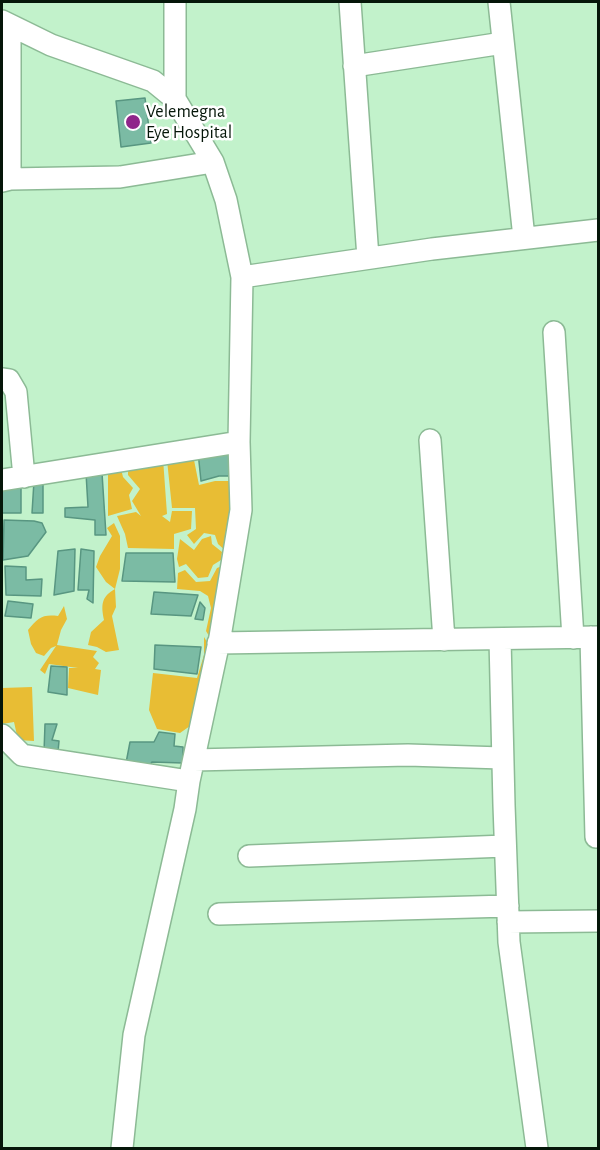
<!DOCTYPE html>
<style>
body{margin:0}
#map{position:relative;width:600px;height:1150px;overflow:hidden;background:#c2f2cb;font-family:"Alegreya Sans",sans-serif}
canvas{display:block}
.frame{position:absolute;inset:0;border:3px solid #051609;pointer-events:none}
</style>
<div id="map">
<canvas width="600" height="1150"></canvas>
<div class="frame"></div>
</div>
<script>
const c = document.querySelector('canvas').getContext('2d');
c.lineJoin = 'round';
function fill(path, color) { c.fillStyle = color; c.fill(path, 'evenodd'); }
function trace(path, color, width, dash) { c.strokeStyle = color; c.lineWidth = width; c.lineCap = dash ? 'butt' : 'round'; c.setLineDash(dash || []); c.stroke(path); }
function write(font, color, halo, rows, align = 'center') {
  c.font = font + ' "Alegreya Sans",sans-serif'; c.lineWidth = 5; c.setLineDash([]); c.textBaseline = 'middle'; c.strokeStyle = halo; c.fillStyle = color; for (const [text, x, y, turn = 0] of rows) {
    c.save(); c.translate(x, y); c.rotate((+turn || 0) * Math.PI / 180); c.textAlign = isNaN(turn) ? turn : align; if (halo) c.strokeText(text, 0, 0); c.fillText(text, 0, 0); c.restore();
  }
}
fill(new Path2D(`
 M162 445 167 514 162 516 170 522 172 511H192L191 529 174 534V549L128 548 125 534 117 516 136 512 141 516 132 501 140 489 128 475V448L143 450Z
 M193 455 199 485 215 481H230L235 518 212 641 206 631 211 608 208 596 200 591 177 589 178 573 185 570 196 582 210 581 217 568 225 565 227 552 218 544 215 535 204 533 194 544 187 535 196 529 195 508H172L167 460Z
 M108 469H121L123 477 133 488 129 495 132 509 108 516Z
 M114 523 120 536V569L115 589 116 607 112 616 119 650 106 652 97 647 88 645 91 632 104 620C101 605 101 597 115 589L106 582 96 567 100 556 112 536 107 528Z
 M211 536 212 544 222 552 221 560 213 565 208 577 198 578 186 564 179 567 177 559 180 539 194 550 202 539Z
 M64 606 67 619 61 630 57 645 97 651 93 657 99 663 95 669 101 670 98 695 68 688 69 668H78L49 664 45 674 40 670 56 646 51 648 44 656 36 653 31 644 28 630C38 618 42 614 58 616Z
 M204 637 210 647 190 726 180 733 157 729 149 710 153 673 197 678 204 655Z
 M32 687 34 741 18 740 14 722 2 724V688Z`), '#e8bd34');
const building = new Path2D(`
 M145 98 151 143 121 147 116 101Z
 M233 450 234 476H219L201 481 198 452Z
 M86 473H102L106 535H95V520L65 517V508L88 507Z
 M34 481H43V513H32Z
 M21 483V513H2V485Z
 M4 520 34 521 42 523 46 532 28 556 3 560Z
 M75 549 74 591 54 595 58 551Z
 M81 549 94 551 93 603 87 599 89 590H78Z
 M126 553H173L175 582 122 581Z
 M5 566 26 567V580L42 579 41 596 6 595Z
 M154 592 198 595 191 616 151 614Z
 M8 601 33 604 31 618 5 616Z
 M200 602 205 608 203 620 195 619Z
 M155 645 201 647 197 674 154 669Z
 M51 666 67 667V695L48 692Z
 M45 724H57L52 740 59 741 58 752H44Z
 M159 732 175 734 174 746 183 747V763L152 762 148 768 126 763 130 742H154Z`);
fill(building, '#7bbba4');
trace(building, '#589681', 1.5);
const minor = new Path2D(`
 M350 2 368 258
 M499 2 524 238
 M2 21 51 45 153 81 175 99 213 162 226 200 242 277 239 442 241 510 220 637 189 781 185 809 134 1035 122 1148
 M10 26V179
 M354 66 503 43
 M175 99V2
 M2 181 10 179 120 177 213 162
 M242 277 432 249 598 230
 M554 332 573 638
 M2 379 9 380 16 392 24 477
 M430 440 444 640
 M2 480 239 442
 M591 637 596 837
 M500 639 504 805 509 942 537 1148
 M218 643 598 637
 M2 735 22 755 189 781
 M194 760 408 755 502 758
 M249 856 505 846
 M219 914 508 906
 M508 922 598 921`);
trace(minor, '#8cba95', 24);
trace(minor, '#fff', 21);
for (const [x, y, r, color] of [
 [133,122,8,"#8f268a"]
]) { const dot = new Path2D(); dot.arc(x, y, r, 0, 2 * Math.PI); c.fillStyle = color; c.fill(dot); trace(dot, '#fff', 2); }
write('18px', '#051609', '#fff', [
 ["Velemegna",146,112],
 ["Eye Hospital",146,133]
], 'left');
</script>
